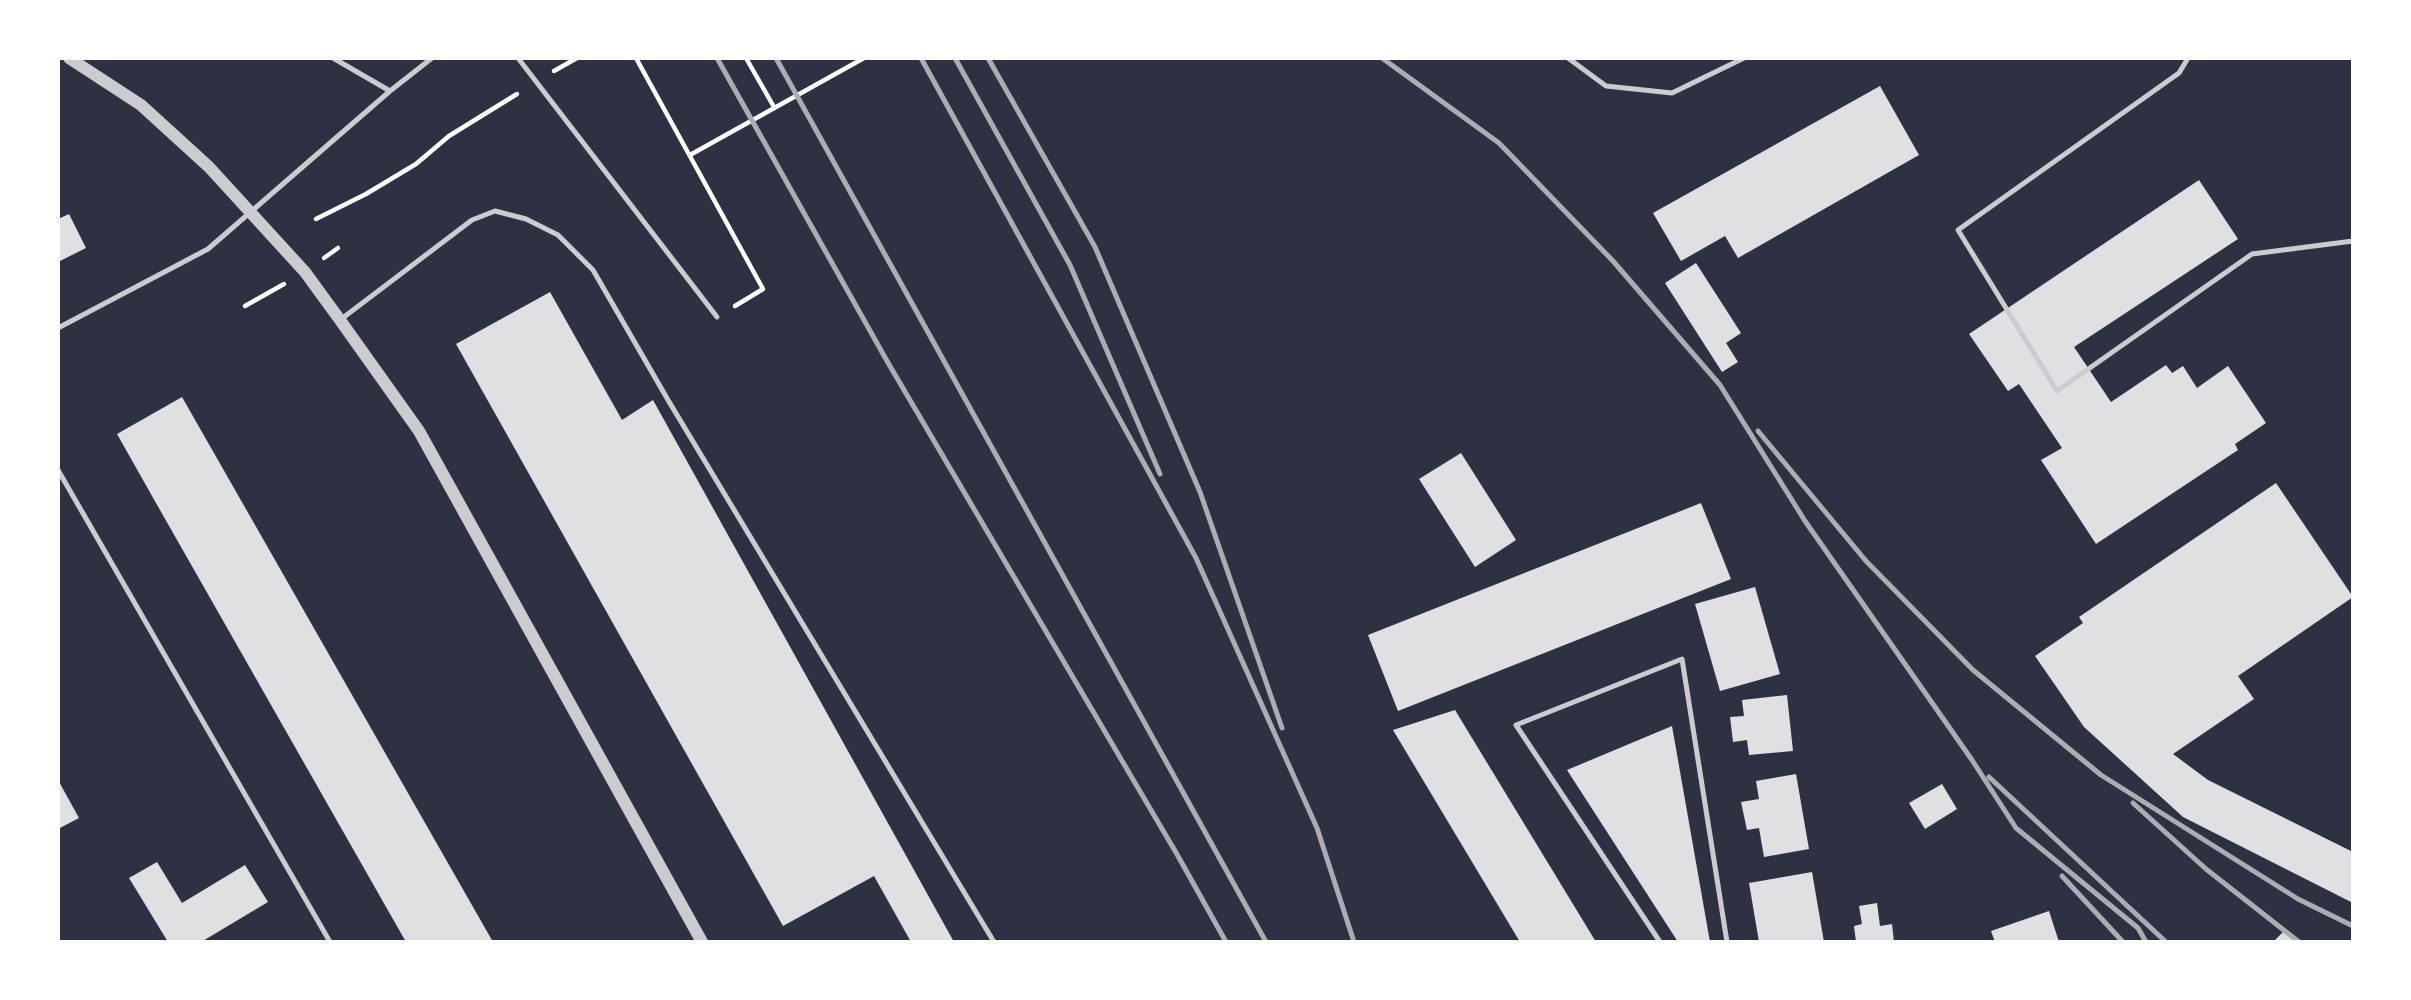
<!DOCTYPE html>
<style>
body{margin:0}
#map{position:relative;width:2411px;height:1000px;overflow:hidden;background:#2d3142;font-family:Mulish,sans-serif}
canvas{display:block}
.frame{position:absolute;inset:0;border:60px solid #fff;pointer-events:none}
</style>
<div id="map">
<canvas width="2411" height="1000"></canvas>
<div class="frame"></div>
</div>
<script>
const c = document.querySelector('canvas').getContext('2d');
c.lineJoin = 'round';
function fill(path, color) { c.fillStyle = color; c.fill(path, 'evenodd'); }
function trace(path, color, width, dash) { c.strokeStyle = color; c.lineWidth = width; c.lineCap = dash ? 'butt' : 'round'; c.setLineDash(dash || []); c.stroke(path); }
fill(new Path2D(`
 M1880 86 1919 155 1738 258 1725 236 1681 261 1653 213Z
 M2199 180 2238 239 2074 347 2111 402 2166 365 2172 373 2183 366 2197 388 2228 366 2266 423 2235 444 2238 450 2096 544 2041 460 2062 448 2019 384 2008 391 1969 334Z
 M69 214 86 248 58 262V219Z
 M1696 263 1741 333 1726 343 1738 362 1722 372 1665 283Z
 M550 292 622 420 653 400 954 942H911L874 876 783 926 456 344Z
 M182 397 493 942H406L156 503 117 434Z
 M1461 453 1516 540 1475 567 1419 479Z
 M2276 483 2353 597 2238 676 2254 699 2173 754 2208 780 2353 852V903L2183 817 2084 727 2035 656 2083 623 2079 617Z
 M1701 503 1731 579 1398 711 1368 635Z
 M1755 587 1780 674 1720 691 1695 604Z
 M1787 695 1793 751 1749 755 1747 740 1733 742 1730 717 1744 716 1742 700Z
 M1455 710 1596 942H1520L1393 730Z
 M1672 726 1710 942H1678L1567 770Z
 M1796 774 1809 849 1764 857 1759 828 1747 830 1741 802 1759 799 1756 781Z
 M58 780 79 818 58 829Z
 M1942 784 1957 809 1925 829 1909 803Z
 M157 862 182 903 245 865 268 902 201 942H168L129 878Z
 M1812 872 1824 942H1759L1749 883Z
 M1877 903 1880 926 1892 924 1894 942H1856L1854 926 1862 924 1859 906Z
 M2049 911 2059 942H1995L1991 931Z
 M2284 931 2296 942H2273Z`), '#e0e0e3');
trace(new Path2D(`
 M636 58 763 289 735 306
 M746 58 774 107
 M554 71 577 58
 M690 155 864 58
 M316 219 366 194 416 164 449 136 517 94
 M324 258 338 248
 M245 306 284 284`), '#fff', 4.5);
trace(new Path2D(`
 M518 58 717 317
 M1568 58 1606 86 1672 93 1744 58
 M2188 58 2179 73 1958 230 2057 391 2252 254 2353 241
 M390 91 432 58
 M340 320 472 220 495 211 526 219 558 235 593 270 668 400 994 942
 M58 328 208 249 390 91 333 58
 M58 470 330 942
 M1660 942 1516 725 1682 659 1727 942`), '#caccd0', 5);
trace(new Path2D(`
 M69 58 141 105 209 167 305 272 340 320 419 431 702 942`), '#caccd0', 12);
trace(new Path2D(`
 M717 58 887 361 1178 856 1226 942
 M776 58 1266 942
 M921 58 1196 558 1317 828 1354 942
 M955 58 1070 265 1160 474
 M988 58 1095 247 1200 492 1282 728
 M1382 58 1499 143 1613 261 1720 385 1805 521 1972 760 2016 828 2138 928 2146 942
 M1758 431 1866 561 1973 670 2101 775 2298 899 2353 926
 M1989 777 2166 942
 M2133 803 2206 869 2299 942
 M2062 876 2123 942`), '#abadb3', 5);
</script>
